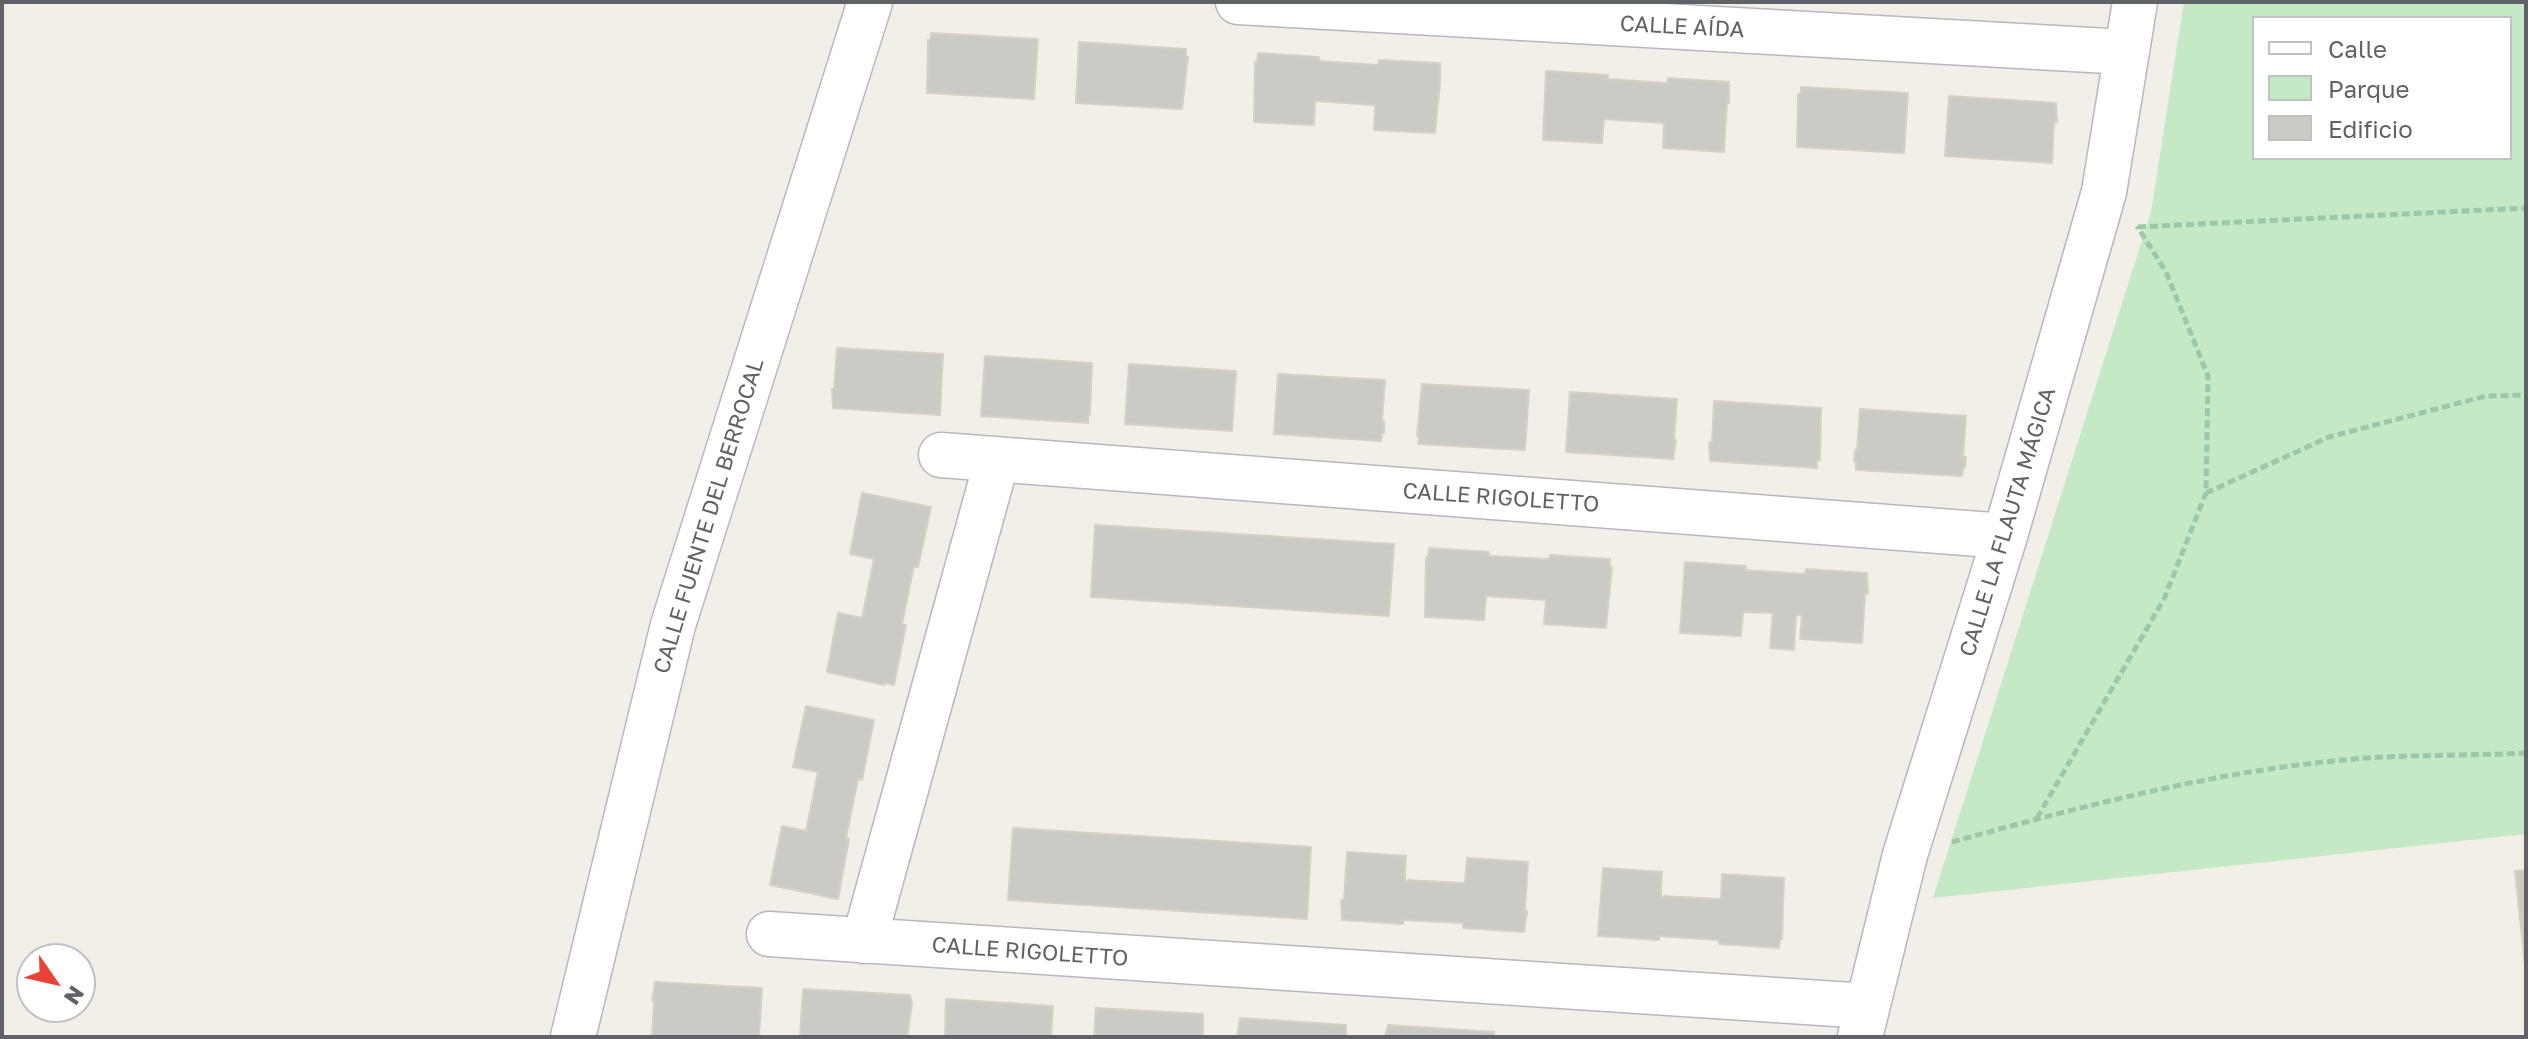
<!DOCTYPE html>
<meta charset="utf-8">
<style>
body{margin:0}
#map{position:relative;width:2528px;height:1039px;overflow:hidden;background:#f1efe8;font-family:"Golos Text",sans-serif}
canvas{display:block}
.frame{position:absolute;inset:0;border:4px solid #5f6368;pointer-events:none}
.legend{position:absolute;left:2252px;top:16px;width:260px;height:144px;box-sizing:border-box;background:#fff;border:2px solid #bfc1c3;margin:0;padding:10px 14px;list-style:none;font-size:24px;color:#5f6368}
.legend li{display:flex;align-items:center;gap:16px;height:40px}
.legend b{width:40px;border:2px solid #bfc1c3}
.north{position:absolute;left:16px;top:943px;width:80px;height:80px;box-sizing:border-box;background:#fff;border:2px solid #bfc1c3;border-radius:50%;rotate:124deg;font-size:22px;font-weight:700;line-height:32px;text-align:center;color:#5f6368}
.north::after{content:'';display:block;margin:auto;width:28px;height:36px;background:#ea4335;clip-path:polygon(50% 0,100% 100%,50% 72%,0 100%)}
</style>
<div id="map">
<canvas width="2528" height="1039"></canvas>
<div class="frame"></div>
<ul class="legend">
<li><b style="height:10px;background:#fff"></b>Calle</li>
<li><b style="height:22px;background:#c5e8c5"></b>Parque</li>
<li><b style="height:22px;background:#cccac5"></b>Edificio</li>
</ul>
<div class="north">N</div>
</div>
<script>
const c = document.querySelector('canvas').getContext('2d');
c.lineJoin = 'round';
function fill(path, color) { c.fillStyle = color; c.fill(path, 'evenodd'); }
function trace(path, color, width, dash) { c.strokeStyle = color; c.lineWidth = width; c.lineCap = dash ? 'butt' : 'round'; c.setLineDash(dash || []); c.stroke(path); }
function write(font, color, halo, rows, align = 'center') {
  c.font = font + ' "Golos Text",sans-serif'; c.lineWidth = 7; c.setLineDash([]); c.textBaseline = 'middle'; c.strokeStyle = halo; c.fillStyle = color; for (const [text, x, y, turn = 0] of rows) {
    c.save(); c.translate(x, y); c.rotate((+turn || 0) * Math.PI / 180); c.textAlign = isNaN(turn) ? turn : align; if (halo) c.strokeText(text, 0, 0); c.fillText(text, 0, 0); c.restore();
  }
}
fill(new Path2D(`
 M2184 2H2526V834L1933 898 2151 212ZM2254 18H2510V158H2254Z`), '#c5e8c5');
const building = new Path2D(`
 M931 33 1038 39 1034 99 927 93 928 40H930Z
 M1079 42 1186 49V57H1188L1182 109 1076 103Z
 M1258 53 1319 57V61L1378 65 1379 60 1440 63V84L1435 133 1374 130 1375 105 1315 101 1314 125 1254 122 1255 62H1257Z
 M1546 71 1608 75 1607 79 1667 83 1668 78 1729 82V103L1727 102 1724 152 1663 148 1664 123 1604 119 1602 143 1543 140Z
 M1801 87 1908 93 1904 153 1797 147 1798 94H1801Z
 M1949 96 2056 103 2057 122H2054L2052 163 1945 156Z
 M837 348 943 354 940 415 833 408 832 389H834Z
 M985 356 1092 363 1090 415H1088V423L981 416Z
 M1129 364 1236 371 1232 431 1125 424Z
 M1278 374 1385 380 1382 421 1384 422V433H1382L1381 441 1274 434Z
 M1422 384 1529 390 1525 450 1418 444 1419 436H1417Z
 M1570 392 1677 399 1674 439 1676 440 1673 459 1566 452Z
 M1714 401 1821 408 1820 460H1817V468L1710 461 1709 442H1712Z
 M1860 409 1966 416 1963 457H1966L1965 468H1963L1962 476 1856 470V462H1854L1855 450 1857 451Z
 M862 493 931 507 918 567 914 566 902 624 906 625 894 685 885 683 884 685 827 672 838 613 862 618 874 559 850 554Z
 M1095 525 1394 544 1389 616 1091 597Z
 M1429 548 1489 552V556L1549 559 1550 555 1610 559V567H1612L1606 628 1544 624 1546 600 1486 596 1484 620 1425 617 1426 557H1428Z
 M1685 562 1746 566 1745 570 1805 574 1806 569 1867 573 1868 594 1865 593 1862 643 1800 639 1802 615H1796L1794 650 1770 648 1773 613 1743 612 1741 636 1680 633Z
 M806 706 874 720 862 780 858 779 846 838 849 839 838 899 770 885 782 826 806 831 818 772 793 767Z
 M1013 828 1311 847 1307 919 1008 900Z
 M1347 852 1406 856 1405 880 1465 883 1467 858 1528 862 1525 911H1527L1524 932 1463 928V923L1403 920V924L1342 920 1341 900H1344Z
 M1603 868 1662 872 1661 896 1721 899 1722 874 1784 878 1782 939H1780L1779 948 1719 944V940L1659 936V940L1598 936Z
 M2526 870V976L2515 871Z
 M655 982 762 988 759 1037H652L654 1001 652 1000Z
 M803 989 910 995 912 1004 907 1037H800Z
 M946 999 1053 1006 1051 1037H945Z
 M1096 1008 1203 1014V1033L1201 1037H1094Z
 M1240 1018 1346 1025V1037H1237Z
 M1388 1025 1494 1032V1037H1385Z`);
fill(building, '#cccac5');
trace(building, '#d6d1c6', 2);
const minor = new Path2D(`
 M1238 2 2126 52
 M941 455 2005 536
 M769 934 1867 1006
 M864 941 997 460
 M573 1037 673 625 870 2
 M1860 1037 1905 855 2005 536 2104 192 2135 2`);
trace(minor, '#b5b8bc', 47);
trace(new Path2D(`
 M2138 227 2526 208
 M2206 493 2329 437 2486 396 2526 395
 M2037 818 2164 599 2206 493 2208 376 2166 272 2137 226
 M1952 842C2080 807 2211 772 2344 760 2404 754 2466 756 2526 753`), '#9cc7a9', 5, [8, 4]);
trace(minor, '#fff', 44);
write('22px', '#5f6368', '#fff', [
 ["CALLE AÍDA",1682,27,3],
 ["CALLE RIGOLETTO",1501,498,4],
 ["CALLE FUENTE DEL BERROCAL",709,516,-73],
 ["CALLE LA FLAUTA MÁGICA",2008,522,-73],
 ["CALLE RIGOLETTO",1030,952,4]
]);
</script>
